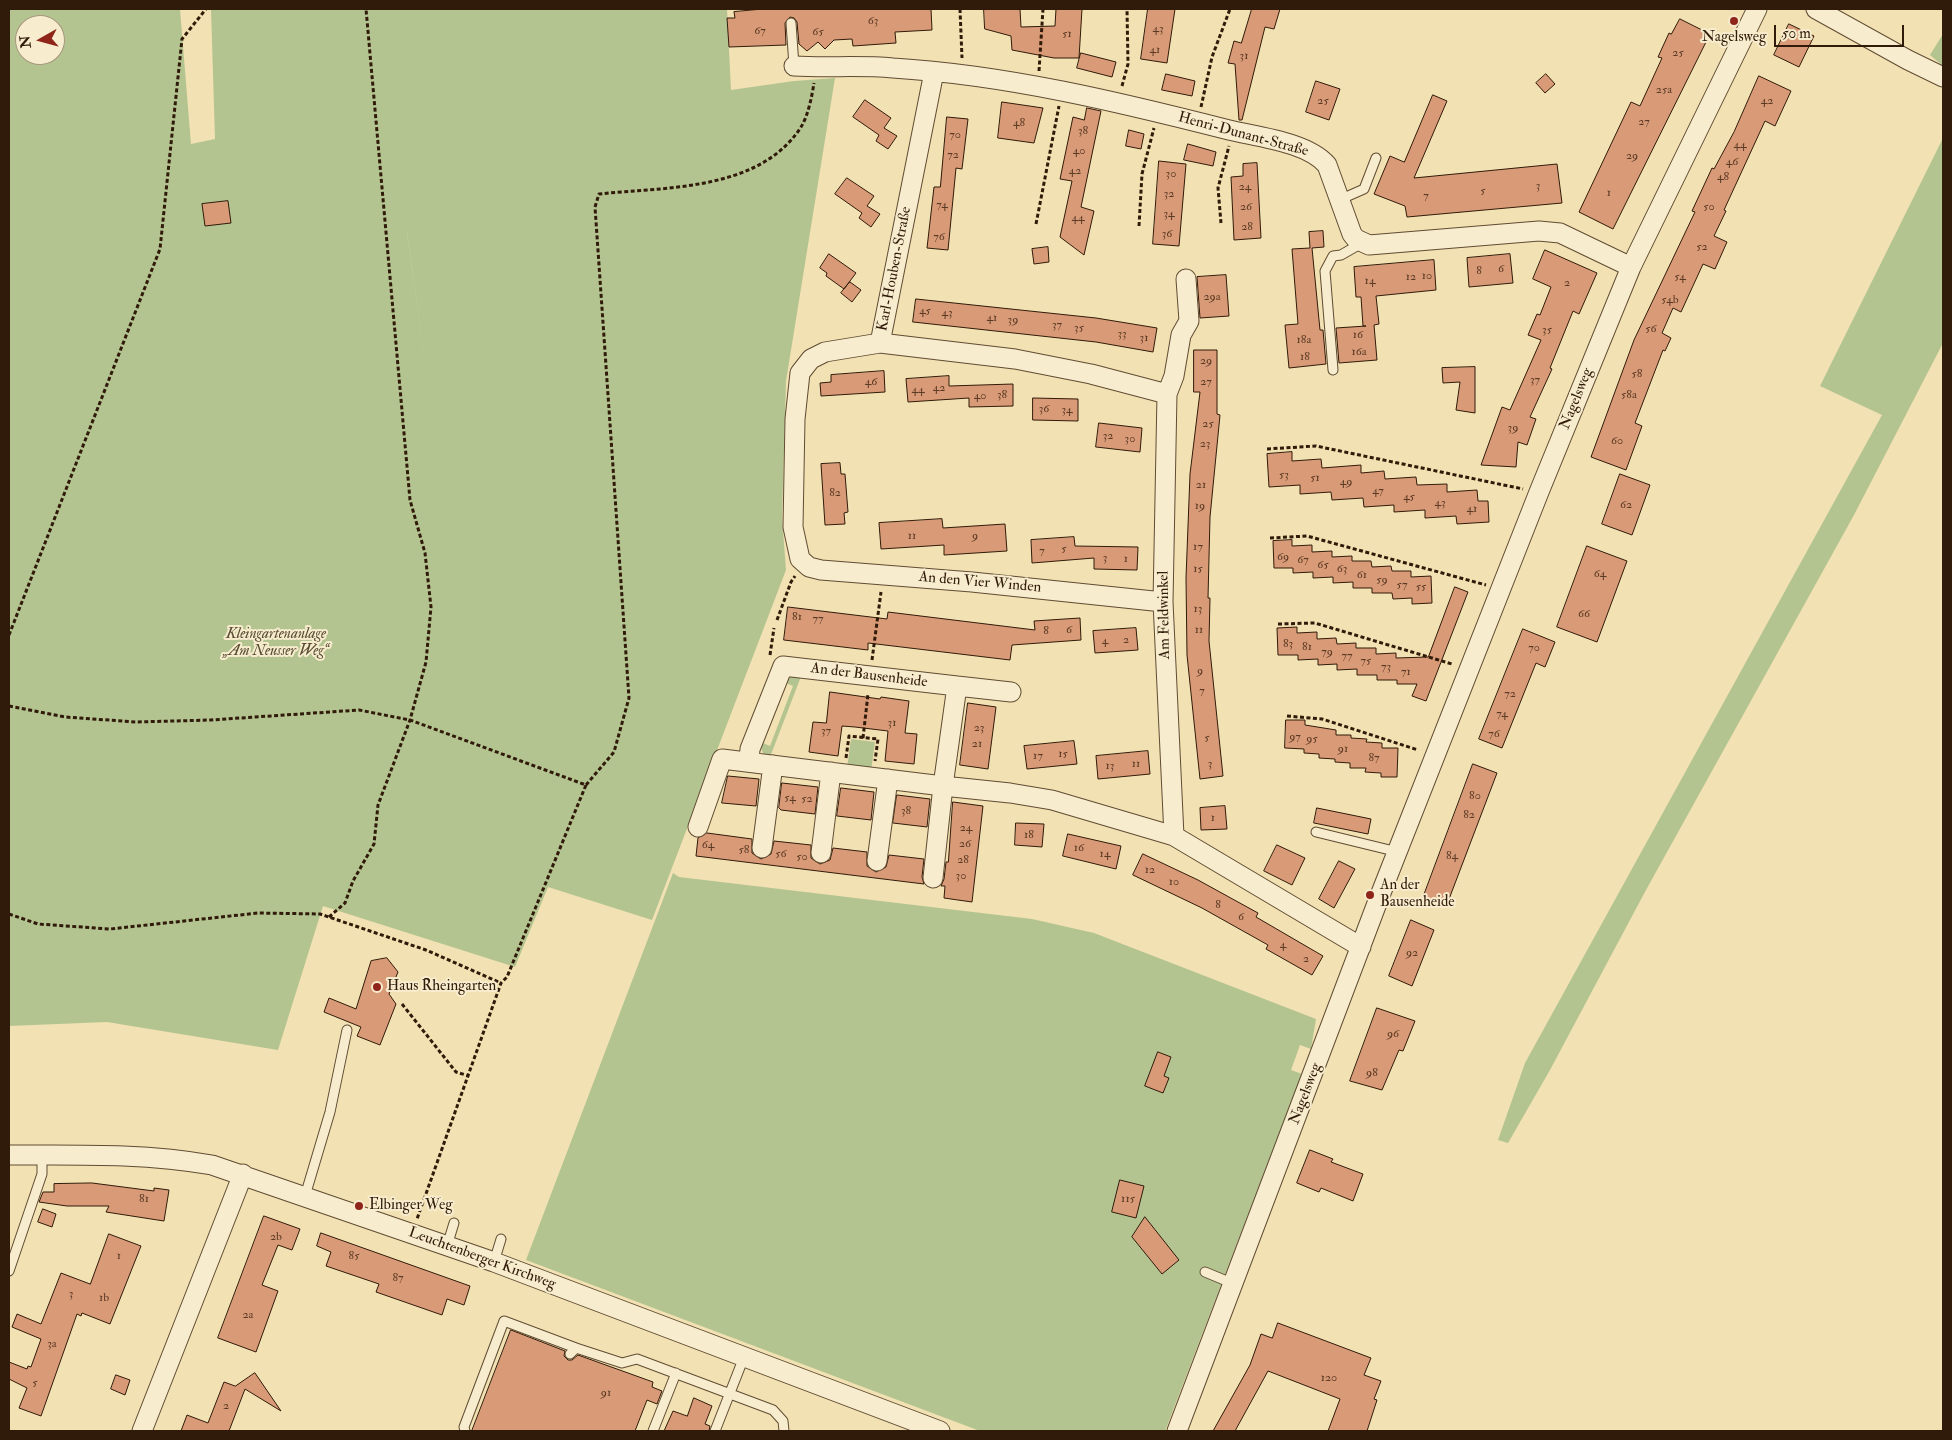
<!DOCTYPE html>
<meta charset="utf-8">
<style>
body{margin:0}
#map{position:relative;width:1952px;height:1440px;overflow:hidden;background:#f2e1b2;font-family:"IM FELL Double Pica",serif}
canvas{display:block}
.frame{position:absolute;inset:0;border:10px solid #301a09;pointer-events:none}
.north{position:absolute;left:15px;top:15px;width:50px;height:50px;box-sizing:border-box;background:#f7eccd;border:1px solid #a7987f;border-radius:50%;rotate:263deg;font-size:14px;font-weight:700;line-height:20px;text-align:center;color:#301a09}
.north::after{content:'';display:block;margin:auto;width:18px;height:22px;background:#8f2418;clip-path:polygon(50% 0,100% 100%,50% 72%,0 100%)}
.scale{position:absolute;left:1774px;top:25px;width:130px;height:22px;box-sizing:border-box;border:2px solid #301a09;border-top:0;padding-left:6px;font-size:15px;line-height:18px;white-space:nowrap;color:#301a09;-webkit-text-stroke:4px #f7eccd;paint-order:stroke}
</style>
<div id="map">
<canvas width="1952" height="1440"></canvas>
<div class="frame"></div>
<div class="north">N</div>
<div class="scale">50 m</div>
</div>
<script>
const c = document.querySelector('canvas').getContext('2d');
c.lineJoin = 'round';
function fill(path, color) { c.fillStyle = color; c.fill(path, 'evenodd'); }
function trace(path, color, width, dash) { c.strokeStyle = color; c.lineWidth = width; c.lineCap = dash ? 'butt' : 'round'; c.setLineDash(dash || []); c.stroke(path); }
function write(font, color, halo, rows, align = 'center') {
  c.font = font + ' "IM FELL Double Pica",serif'; c.lineWidth = 4; c.setLineDash([]); c.textBaseline = 'middle'; c.strokeStyle = halo; c.fillStyle = color; for (const [text, x, y, turn = 0] of rows) {
    c.save(); c.translate(x, y); c.rotate((+turn || 0) * Math.PI / 180); c.textAlign = isNaN(turn) ? turn : align; if (halo) c.strokeText(text, 0, 0); c.fillText(text, 0, 0); c.restore();
  }
}
fill(new Path2D(`
 M9 9H180L191 144 215 139 211 9H727L731 90 794 81 835 78 786 381 782 517 786 570 652 920 548 887 515 967 323 906 278 1050 107 1022 9 1026ZM25 25H55V55H25ZM407 232 427 374 407 233Z
 M1943 34V66L1930 55Z
 M1943 138V343L1854 515 1646 890 1550 1070 1508 1143 1498 1140 1525 1063 1882 415 1820 386Z
 M802 674 770 757 764 755 758 741 770 746 793 686 781 681 787 676Z
 M851 739 875 742 871 771 847 768Z
 M673 873 679 877 1032 919 1094 933 1316 1019 1311 1049 1300 1045 1291 1070 1302 1074 1165 1431H980L526 1260Z`), '#b4c491');
const building = new Path2D(`
 M763 9H931L932 30 895 32 896 43 853 46 852 39 834 40 825 49 818 42 807 51 799 44 797 22 794 18 790 17 785 23 786 45 729 47 727 18H735L734 12Z
 M984 9H1020L1021 27 1055 26 1056 9H1082L1079 58H1054L1012 50 1011 36 985 29Z
 M1148 9H1175L1167 63 1141 59Z
 M1252 9H1280L1274 29 1265 27 1242 120H1239L1235 64 1228 63 1234 41 1241 43Z
 M1680 19 1710 34 1613 229 1579 212 1631 102 1640 106 1662 58 1658 57 1669 33 1671 34Z
 M1789 24 1814 36 1799 67 1774 55Z
 M1081 53 1116 62 1112 77 1077 68Z
 M1166 74 1195 81 1192 96 1162 90Z
 M1546 74 1555 84 1545 93 1536 83Z
 M1759 76 1791 91 1775 126 1765 121 1724 210 1726 211 1714 236 1727 242 1715 269 1703 264 1681 312 1673 308 1662 333 1671 338 1665 351 1663 350 1635 423 1642 426 1626 470 1591 457 1634 340 1695 212 1692 211 1712 168 1714 169 1734 132Z
 M1316 81 1340 89 1329 120 1306 112Z
 M1433 95 1447 101 1414 178 1557 164 1562 203 1407 217 1405 206 1374 194 1390 156 1404 162Z
 M865 100 891 118 884 128 897 136 888 149 876 141 879 135 853 117Z
 M1002 102 1043 108 1034 143 998 138Z
 M1087 108 1101 111 1081 207 1094 211 1084 255 1060 237 1072 181 1060 179 1073 117 1084 120Z
 M947 117 968 119 962 169 956 168 948 250 927 248 934 187H940Z
 M1129 130 1144 134 1141 149 1126 146Z
 M1188 144 1216 152 1213 166 1184 160Z
 M1159 161 1186 164 1179 246 1153 244Z
 M1257 163 1261 238 1234 240 1231 177 1243 176V164Z
 M847 178 874 196 867 206 880 214 871 227 859 218 862 213 835 194Z
 M228 201 231 223 205 226 202 204Z
 M1323 231 1324 247 1312 248 1320 330H1323L1326 364 1289 368 1285 325 1298 324 1292 249 1310 248 1309 232Z
 M1048 247 1049 262 1034 264 1032 249Z
 M1545 250 1597 273 1579 314 1573 311 1550 368 1552 369 1530 417 1536 419 1527 445 1518 442 1516 467 1481 465 1502 407 1510 410 1541 340 1528 335 1537 314 1540 315 1551 287 1533 279Z
 M829 254 856 273 844 289 826 276 827 273 820 268Z
 M1510 254 1513 283 1469 287 1467 258Z
 M1434 260 1436 290 1376 296 1379 324 1374 325 1377 360 1339 363 1336 328 1366 326H1363L1361 297H1356L1354 267Z
 M1226 275 1229 316 1200 318 1197 277Z
 M850 282 861 290 852 302 841 293Z
 M916 299 1096 318 1157 328 1153 352 1096 342 913 322Z
 M1194 350H1217V414L1220 415 1210 517 1208 598H1210L1209 641 1223 776 1200 779 1187 655 1186 578 1190 474 1200 392H1194Z
 M1475 367V413L1456 410 1460 382 1443 383 1442 368Z
 M884 371 885 392 821 396 820 383 831 382V375Z
 M949 376V386L1013 384V406L969 407V398L908 402 906 379Z
 M1033 398 1078 399V421L1033 420Z
 M1099 423 1142 428 1140 452 1096 447Z
 M1292 452V461L1321 459 1322 468 1361 465V473L1384 471 1385 479 1416 477 1417 485 1447 484V492L1477 490 1478 501H1488L1489 522 1457 524 1456 516 1425 518V510L1394 512V505L1364 507 1363 498 1332 500 1331 492 1300 494V485L1269 487 1267 454Z
 M840 463 841 474H845L848 512 844 513 845 524 825 525 821 464Z
 M1620 474 1650 485 1632 535 1602 524Z
 M942 519 943 528 1005 524 1007 551 944 555V545L881 549 879 523Z
 M1074 537 1075 546 1138 547 1137 570 1094 569V558L1032 563 1031 540Z
 M1292 540V546L1312 545V552L1332 551V557L1352 556V561H1371L1372 567 1391 566 1392 571H1411V577L1431 576 1432 603 1412 604V598L1393 599 1392 593H1372V588H1353V582L1333 583V577L1313 578V572L1293 573V568H1274L1273 541Z
 M1587 546 1627 561 1597 642 1557 627Z
 M1455 587 1468 592 1426 701 1412 696 1417 684H1397V680H1377V675H1357V669L1337 670V664L1318 665V659L1298 660V655H1278L1277 628 1297 627V633L1317 632V639L1336 638 1337 644 1356 643V648H1376V654L1396 653V658L1428 657Z
 M788 607 887 619 888 612 1035 630 1034 621 1080 618 1081 640 1012 645 1010 660 868 643V650L784 640Z
 M1136 628 1138 650 1095 653 1093 631Z
 M1523 629 1555 642 1545 667 1536 663 1502 748 1479 739Z
 M830 692 880 699 881 697 909 701 905 733 917 734 914 764 885 761 888 731 855 727 842 726 838 756 809 752 813 722 826 723Z
 M968 703 996 707 988 769 960 765Z
 M1286 720H1305V725L1336 730V735H1351V738L1367 739 1366 742 1382 743V748H1398L1397 777H1381V773L1365 772 1366 768H1350V763L1335 762V759L1319 758V754L1304 753V749L1285 748Z
 M1074 741 1077 764 1027 769 1024 746Z
 M1148 751 1150 774 1098 779 1096 756Z
 M1473 764 1497 773 1446 907 1423 898Z
 M728 776 759 779 756 806 722 803Z
 M782 783 818 787 815 814 781 810 779 808Z
 M841 788 874 792 871 820 837 816Z
 M897 795 930 799 927 827 893 823Z
 M953 802 983 806 972 902 944 898 945 886H941L944 879 946 862H948Z
 M1225 806 1227 829 1201 830 1200 808Z
 M1317 808 1371 819 1368 834 1314 823Z
 M1016 823 1044 824 1042 847 1015 845Z
 M707 833 752 839V853L761 859 771 854 774 841 811 845V858L820 864 830 860 833 848 867 852V866L876 872 886 867 889 855 924 859 922 877 924 884 696 856 698 838Z
 M1068 834 1121 846 1116 869 1063 856Z
 M1277 845 1305 858 1292 885 1264 871Z
 M1143 854 1198 880 1258 913 1256 917 1323 956 1312 975 1266 949 1268 945 1202 908 1133 875Z
 M1339 861 1355 869 1334 908 1319 899Z
 M1411 920 1434 930 1412 986 1389 976Z
 M387 958 398 972 389 994 396 1004 380 1045 357 1036 361 1027 324 1012 329 998 356 1009 371 961Z
 M1377 1008 1415 1021 1403 1051 1399 1050 1382 1090 1350 1081Z
 M1158 1052 1171 1057 1164 1076 1169 1078 1163 1093 1145 1086Z
 M1310 1150 1333 1159 1331 1162 1363 1174 1353 1201 1321 1188 1319 1192 1297 1183Z
 M1120 1180 1144 1186 1136 1218 1112 1212Z
 M92 1183 154 1191V1188L169 1190 164 1221 106 1212 109 1206H67L39 1202 43 1192H54V1184Z
 M43 1209 56 1214 52 1227 38 1222Z
 M264 1216 300 1229 292 1250 278 1245 262 1285 278 1291 256 1352 218 1338Z
 M1145 1217 1179 1260 1162 1274 1132 1237Z
 M321 1233 470 1286 464 1305 447 1299 442 1315 376 1292 379 1284 326 1266 331 1252 317 1246Z
 M109 1234 141 1246 110 1324 82 1313 81 1316 77 1314 41 1416 19 1408 27 1388 9 1379V1362L27 1369 28 1366 31 1367 41 1339 12 1327 17 1314 41 1324 61 1273 90 1284Z
 M1278 1323 1371 1358 1364 1375 1381 1381 1374 1399 1377 1400 1367 1431H1328L1340 1399 1268 1371 1235 1431H1213L1250 1365 1261 1334 1272 1338Z
 M511 1330 565 1351 564 1356 568 1360H572L578 1355 653 1382 652 1387 662 1391 657 1404 647 1400 635 1431H472Z
 M255 1373 281 1411 245 1389 229 1431H181L187 1415 208 1423 224 1382 235 1386Z
 M116 1375 130 1380 125 1395 111 1389Z
 M694 1398 712 1406 705 1424 710 1426 709 1431H664L673 1411 687 1416Z`);
fill(building, '#d99a77');
trace(building, '#301a09', 1);
const lane = new Path2D(`
 M791 23 794 66
 M1339 200 1364 189 1376 158
 M1333 370 1325 271 1333 256 1341 255 1362 243
 M1316 832 1398 852
 M305 1196 330 1112 347 1030
 M447 1246 454 1223
 M494 1262 501 1239
 M9 1271 42 1174V1155
 M1205 1272 1234 1284
 M570 1354 576 1348 622 1363 637 1359 773 1410 783 1421 784 1431
 M465 1431 464 1427 504 1321 576 1348
 M653 1431 676 1373
 M715 1431 744 1357`);
const street = new Path2D(`
 M1816 9 1908 60 1943 77
 M794 66C827 68 860 65 893 68 1007 75 1119 102 1229 130 1258 137 1307 142 1327 165L1352 234 1356 239 1369 245 1539 231 1560 233 1631 267
 M934 72 880 343 825 352 811 359 800 373 795 419 793 527 800 559 809 567 821 570 972 582 1163 602
 M880 343 1015 359 1091 374 1167 394 1163 602 1174 836
 M1167 394 1174 376 1181 335 1189 321 1186 279
 M957 686 1011 692
 M698 827 722 759 943 786 957 686 783 666 750 749 749 762
 M762 848 773 765
 M821 853 831 772
 M877 861 888 779
 M933 878 943 786 1010 793 1052 800 1174 836 1361 947
 M9 1155C77 1155 145 1153 212 1165L494 1262 940 1431
 M142 1431 243 1174
 M1177 1431 1379 898 1539 492 1631 267 1757 9`);
trace(lane, '#604c33', 11);
trace(street, '#604c33', 21);
trace(new Path2D(`
 M960 9 962 58
 M1039 71 1043 9
 M1122 86 1128 64 1127 9
 M1201 107 1212 57 1230 9
 M1221 223 1218 188 1229 146
 M1036 224 1059 106
 M1139 226 1142 174 1154 128
 M1267 449 1316 446 1523 489
 M1270 538 1307 536 1486 585
 M777 620 791 582 795 576
 M1278 624 1315 623 1452 664
 M9 635 160 249 182 39 206 9
 M770 655 774 628
 M872 660 881 592
 M9 706 65 717 136 722 211 720 359 710 410 720 586 785 507 977 501 983 417 1219
 M1287 716 1322 719 1418 750
 M863 738 868 694
 M846 758 849 736 878 739 875 761
 M586 785 614 752 629 698 595 207 599 194C666 187 760 191 801 127 808 116 812 96 814 83
 M9 914 38 924 110 929 258 913 320 914 426 950 501 983
 M329 917 345 903 353 881 374 844 378 805 410 720 426 662 431 607 425 553 410 500 366 9
 M402 1004 456 1072 469 1076`), '#301a09', 3, [4, 2.5]);
trace(lane, '#f7eccd', 9);
trace(street, '#f7eccd', 19);
for (const [x, y, r, color] of [
 [1734,21,5,"#8f2418"],
 [1370,895,5,"#8f2418"],
 [377,987,5,"#8f2418"],
 [359,1206,5,"#8f2418"]
]) { const dot = new Path2D(); dot.arc(x, y, r, 0, 2 * Math.PI); c.fillStyle = color; c.fill(dot); trace(dot, '#f7eccd', 2); }
write('12px', '#5a3a24', null, [
 ["63",873,21],
 ["43",1158,29],
 ["67",760,31],
 ["65",818,32],
 ["51",1067,34],
 ["41",1155,50],
 ["25",1678,53],
 ["31",1244,56],
 ["25a",1664,90],
 ["25",1323,101],
 ["42",1767,101],
 ["27",1644,122],
 ["48",1019,123],
 ["38",1083,131],
 ["70",955,135],
 ["44",1740,145],
 ["40",1079,151],
 ["72",953,155],
 ["29",1632,156],
 ["46",1732,162],
 ["42",1075,171],
 ["30",1171,174],
 ["48",1723,177],
 ["3",1538,186],
 ["24",1245,187],
 ["5",1483,191],
 ["1",1609,193],
 ["32",1169,194],
 ["7",1426,196],
 ["74",942,205],
 ["26",1246,207],
 ["50",1709,207],
 ["34",1169,214],
 ["44",1078,218],
 ["28",1247,227],
 ["36",1167,234],
 ["76",939,237],
 ["52",1702,247],
 ["6",1501,269],
 ["8",1479,271],
 ["10",1427,276],
 ["12",1411,277],
 ["54",1680,277],
 ["14",1370,281],
 ["2",1567,283],
 ["29a",1212,297],
 ["54b",1670,300],
 ["45",925,311],
 ["43",947,313],
 ["41",992,318],
 ["39",1013,320],
 ["37",1057,325],
 ["35",1079,328],
 ["56",1651,329],
 ["35",1547,330],
 ["33",1122,334],
 ["16",1358,335],
 ["31",1144,338],
 ["18a",1304,340],
 ["16a",1359,352],
 ["18",1305,357],
 ["29",1206,361],
 ["58",1637,374],
 ["37",1535,380],
 ["46",871,382],
 ["27",1206,382],
 ["42",939,388],
 ["44",918,390],
 ["38",1002,395],
 ["58a",1629,395],
 ["40",980,396],
 ["36",1044,409],
 ["34",1067,410],
 ["25",1208,424],
 ["39",1513,428],
 ["32",1108,436],
 ["30",1130,439],
 ["60",1617,441],
 ["23",1205,444],
 ["53",1284,475],
 ["51",1315,478],
 ["49",1346,482],
 ["21",1201,485],
 ["47",1378,491],
 ["82",835,493],
 ["45",1409,497],
 ["43",1440,503],
 ["62",1626,505],
 ["19",1200,506],
 ["41",1472,509],
 ["11",912,536],
 ["9",975,536],
 ["17",1198,547],
 ["5",1064,549],
 ["7",1042,551],
 ["69",1283,557],
 ["3",1105,558],
 ["1",1126,559],
 ["67",1303,560],
 ["65",1323,565],
 ["15",1198,569],
 ["63",1342,569],
 ["64",1600,574],
 ["61",1362,575],
 ["59",1382,580],
 ["57",1402,585],
 ["55",1421,587],
 ["13",1198,609],
 ["66",1584,614],
 ["81",797,617],
 ["77",818,619],
 ["6",1069,630],
 ["11",1199,630],
 ["8",1046,631],
 ["2",1126,640],
 ["4",1105,641],
 ["83",1288,644],
 ["81",1307,647],
 ["70",1534,648],
 ["79",1327,652],
 ["77",1347,656],
 ["75",1366,661],
 ["73",1386,667],
 ["9",1200,671],
 ["71",1406,672],
 ["7",1202,691],
 ["72",1510,694],
 ["74",1502,714],
 ["31",892,723],
 ["23",979,728],
 ["37",826,731],
 ["76",1494,734],
 ["97",1295,737],
 ["5",1207,738],
 ["95",1312,739],
 ["21",977,744],
 ["91",1343,749],
 ["15",1063,754],
 ["17",1038,756],
 ["87",1374,758],
 ["11",1136,764],
 ["3",1210,764],
 ["13",1110,766],
 ["80",1475,796],
 ["54",790,798],
 ["52",807,799],
 ["38",906,811],
 ["82",1469,815],
 ["1",1213,818],
 ["24",966,828],
 ["18",1029,835],
 ["26",965,844],
 ["64",708,845],
 ["16",1079,848],
 ["58",744,850],
 ["56",781,854],
 ["14",1105,854],
 ["84",1452,856],
 ["50",802,857],
 ["28",963,860],
 ["12",1150,870],
 ["30",961,876],
 ["10",1174,882],
 ["8",1218,905],
 ["6",1241,917],
 ["4",1283,945],
 ["92",1412,953],
 ["2",1306,959],
 ["96",1393,1034],
 ["98",1372,1073],
 ["81",144,1199],
 ["115",1128,1199],
 ["2b",276,1237],
 ["1",119,1256],
 ["85",354,1256],
 ["87",398,1278],
 ["3",71,1294],
 ["1b",104,1298],
 ["2a",248,1315],
 ["3a",52,1344],
 ["120",1329,1378],
 ["5",35,1383],
 ["91",606,1393],
 ["2",226,1406]
]);
write('15px', '#301a09', '#f7eccd', [
 ["Nagelsweg",1734,38,"center"],
 ["An der",1380,886],
 ["Bausenheide",1380,903],
 ["Haus Rheingarten",387,987],
 ["Elbinger Weg",369,1206]
], 'left');
write('15px', '#301a09', '#f7eccd', [
 ["Henri-Dunant-Straße",1243,135,15],
 ["Karl-Houben-Straße",895,269,-79],
 ["Nagelsweg",1577,399,-68],
 ["An den Vier Winden",980,583,5],
 ["Am Feldwinkel",1165,615,-91],
 ["An der Bausenheide",869,676,7],
 ["Nagelsweg",1306,1094,-69],
 ["Leuchtenberger Kirchweg",482,1259,20]
]);
write('italic 15px', '#584d32', '#f7eccd', [
 ["Kleingartenanlage",276,635],
 ["„Am Neusser Weg“",276,652]
]);
</script>
